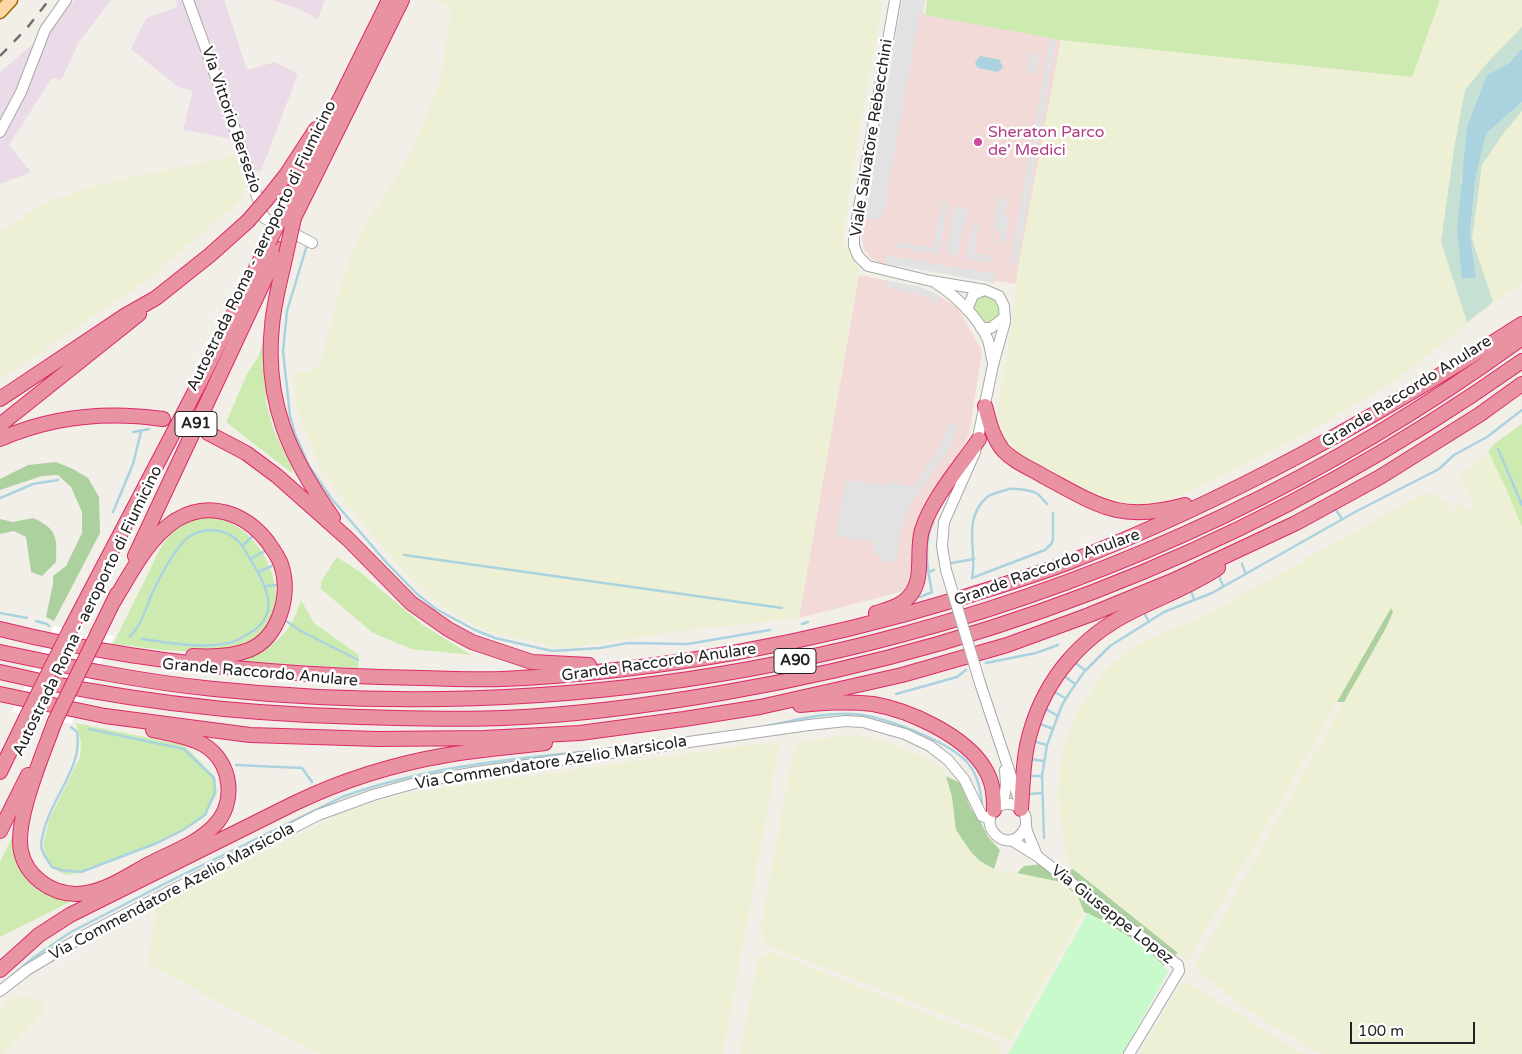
<!DOCTYPE html>
<style>
body{margin:0}
#map{position:relative;width:1522px;height:1054px;overflow:hidden;background:#f2efe9;font-family:"Varela Round",sans-serif}
canvas{display:block}
.scale{position:absolute;left:1350px;top:1022px;width:125px;height:22px;box-sizing:border-box;border:2px solid #222;border-top:0;padding-left:6px;font-size:15px;line-height:18px;white-space:nowrap;color:#222;-webkit-text-stroke:4px #fff;paint-order:stroke}
</style>
<div id="map">
<canvas width="1522" height="1054"></canvas>
<div class="scale">100 m</div>
</div>
<script>
const c = document.querySelector('canvas').getContext('2d');
c.lineJoin = 'round';
function fill(path, color) { c.fillStyle = color; c.fill(path, 'evenodd'); }
function trace(path, color, width, dash) { c.strokeStyle = color; c.lineWidth = width; c.lineCap = dash ? 'butt' : 'round'; c.setLineDash(dash || []); c.stroke(path); }
function write(font, color, halo, rows, align = 'center') {
  c.font = font + ' "Varela Round",sans-serif'; c.lineWidth = 5; c.setLineDash([]); c.textBaseline = 'middle'; c.strokeStyle = halo; c.fillStyle = color; for (const [text, x, y, turn = 0] of rows) {
    c.save(); c.translate(x, y); c.rotate((+turn || 0) * Math.PI / 180); c.textAlign = isNaN(turn) ? turn : align; if (halo) c.strokeText(text, 0, 0); c.fillText(text, 0, 0); c.restore();
  }
}
fill(new Path2D(`
 M918 13 1061 40 1016 284 879 263 871 258 864 250 862 238 865 217 882 219Z
 M859 275 920 287 938 295 957 307 982 351 969 435 915 531 908 590 799 618Z`), '#f2dad9');
fill(new Path2D(`
 M74 0H111L79 42 61 80 52 78 9 145 31 172 0 184V72L56 25Z
 M176 0H224L247 70 275 62 298 74 261 171 252 169 243 141 183 130 193 91 178 87 131 49 146 18 177 7Z
 M272 0H325L318 19 297 8Z`), '#ebdbe8');
fill(new Path2D(`
 M438 0H883L852 171 843 240 859 269 799 618 681 631 562 649 482 630 442 606 412 581 346 504 320 467 298 413 293 375 319 367 344 275 361 232 413 149 440 82 451 12Z
 M1440 0H1522V49L1509 63 1461 180 1476 278 1470 234 1486 134 1522 102V282L1392 383 1291 442 1176 498 1142 505 1104 499 1065 480 1019 455 1001 434 997 412 1011 331 1018 267 1061 40 1411 77Z
 M236 155 245 186 242 197 238 203 146 281 0 380V232L41 205 93 186Z
 M1488 451 1504 484 1522 527V1054H1320L1244 1008 1194 967 1386 628 1391 618V609L1188 961 1073 869 1067 861 1057 793 1064 745 1078 711 1103 673 1114 662 1144 641 1208 614 1422 494H1433L1439 497 1447 504V511H1454L1462 500 1468 510 1475 507 1464 486 1458 478Z
 M856 735 877 739 926 758 940 766 946 776 952 797 956 830 980 861 994 869 1061 882 1077 894 1084 912 1011 1041 769 946 762 938 761 925 793 753 800 743 810 740Z
 M780 742 723 1054H320L148 965 156 907 342 813 403 794 725 748Z
 M772 952 997 1041 1002 1049 999 1054H740L758 958 764 954Z
 M1181 983 1190 984 1303 1054H1140Z
 M13 996 39 999 43 1004V1012L4 1054H0V1010Z`), '#eef0d5');
fill(new Path2D(`
 M927 0H1440L1412 77 1061 40 925 15Z
 M985 294C1000 301 1005 311 992 323L983 322 973 307 976 297Z
 M264 339 266 402 274 431 293 469 292 473 226 422 247 374 258 357Z
 M1522 424V527L1504 484 1488 451 1494 444Z
 M214 516C223 520 232 523 241 529 281 560 295 629 238 649 232 651 225 650 219 651 183 654 148 648 113 644L160 549 172 532 189 519Z
 M337 557 360 572 423 625 471 655 411 649 373 633 321 589V581Z
 M301 600 314 623 359 655 358 668 234 661C255 653 281 644 292 622 296 615 298 608 301 600Z
 M76 723 184 745 215 777 217 794 206 813 190 826 172 836 77 873 66 875 58 871 50 864 43 846 49 820 80 757 81 743Z
 M15 831C16 841 15 854 18 863 27 894 54 894 80 897L0 937V862Z`), '#cdebb0');
fill(new Path2D(`
 M56 462 73 469 88 478 99 497 100 533 54 621 46 617 53 584V576L66 566 82 533V512L71 487 58 475 42 476 0 490V479L28 465Z
 M33 518C58 529 57 538 56 562L42 576 31 572 26 537 14 531 0 534V519L13 522Z
 M1391 608 1393 612 1386 628 1344 702H1337Z
 M946 776 960 783 971 809 980 821 988 837 1000 850 994 869 980 861 971 852 956 830 952 797Z
 M1043 864 1065 872 1073 869 1178 953 1167 961 1164 966 1140 944 1102 920 1084 912 1077 894 1061 882 1017 873 1024 866Z`), '#add19e');
fill(new Path2D(`
 M1522 27V49L1509 63 1487 75 1461 180 1476 278 1470 234 1475 181 1486 134 1522 102V111L1503 134 1482 165 1472 239 1493 302 1467 322 1441 242 1454 149 1465 90 1489 61Z`), '#c6e0d4');
fill(new Path2D(`
 M1088 913 1140 944 1168 971 1129 1043 1122 1054H1008Z`), '#c8facc');
fill(new Path2D(`
 M902 0H925L923 14H918L917 29 882 220 865 217Z
 M1050 41H1056L1017 264 1010 263Z
 M1029 52 1040 55 1036 74 1026 72Z
 M999 197 1007 199 1004 215 1009 216 1005 243H1000L1001 231 994 230Z
 M942 202 948 203 939 254 896 247 897 242 934 248Z
 M954 206 967 208 958 256 946 254Z
 M972 223 979 224 974 253 991 256 990 263 966 259Z
 M886 255 996 274 994 283 885 263Z
 M888 281 920 287 938 295V303L918 294 886 288Z
 M950 422 958 426 947 453 911 502 901 529 895 563 880 561 881 555 873 553 875 542 836 536 846 480 886 486 887 482 913 487 939 448Z`), '#e2e2e2');
fill(new Path2D(`
 M1522 49V102L1486 134 1475 181 1470 234 1476 278H1462L1457 231 1467 127 1487 75 1509 63Z
 M980 56 1001 60 1000 62 1003 67 998 72 978 68 975 63Z`), '#aad3df');
fill(new Path2D(`
 M54 626 80 630 37 718 12 712Z
 M88 632 114 636 71 724 46 718Z`), '#fff');
trace(new Path2D(`
 M307 245 287 311 283 351 290 416 295 434 309 466 331 498 385 561 417 594 436 609 475 630 495 638 552 651 600 648 628 643 688 644 770 630
 M133 432 149 429
 M1498 449 1522 505
 M0 498 33 484 58 480
 M1047 504C1044 501 1040 495 1036 493 1030 490 1015 488 1009 489 1003 491 992 493 987 497 961 521 978 550 972 578L1045 550 1052 543 1053 539V513
 M1336 510 1342 519
 M113 512 133 464 141 432
 M242 546 254 535
 M404 555 782 608
 M250 559 267 550
 M952 563 974 559
 M1242 564 1246 574
 M258 572 274 565
 M929 572 934 570
 M1219 576 1223 586
 M265 586 278 585
 M1190 589 1194 599
 M920 597 932 592C927 568 923 545 933 522
 M1143 611 1149 622
 M0 613 27 618
 M283 619 301 631 358 660
 M36 621 47 624 49 626
 M802 624 808 622
 M130 636C141 626 145 610 151 596 158 580 176 545 190 536 205 527 226 528 239 542 245 549 250 559 255 567 262 579 271 596 268 610 265 623 257 630 246 635 241 638 236 642 229 643 200 649 171 643 142 639
 M1074 662 1085 670
 M986 663 1036 653 1058 645
 M1063 675 1075 684
 M1053 691 1065 698
 M896 694 957 677 966 670
 M1044 708 1058 716
 M1038 723 1053 729
 M766 726C794 721 824 712 853 714 883 716 945 740 966 761 977 773 980 787 982 803
 M71 727 77 732C83 767 52 797 44 830 43 835 41 841 41 846 42 853 48 861 52 867L61 870 81 872 157 843 183 830 205 815 215 792 214 778 184 749 89 729
 M1033 741 1047 745
 M1030 759 1043 761
 M236 765 302 768 312 782
 M1028 776H1042
 M1028 794 1042 793
 M1044 838 1042 776 1047 745 1062 705 1070 692 1084 672 1110 646 1164 612 1212 593 1355 512 1439 469 1454 455 1487 437 1522 410
 M2 984 33 958 71 932 170 881 342 797C419 769 499 760 580 752`), '#aad3df', 2.5);
const minor = new Path2D(`
 M188 0 238 138 264 218 312 243
 M895 0 854 236V246L858 256 868 266 931 281 985 290 999 296 1004 306 1005 322 993 365 975 452 944 522 942 546 946 570
 M0 132 21 92 45 30 66 0
 M937 284C956 296 979 318 988 340 990 347 991 355 993 363
 M967 310 973 295 984 290
 M981 328H991L1005 317
 M980 683 1019 800
 M1003 804 1006 785 1005 770
 M1025 828C1009 860 972 822 999 806 1008 801 1021 805 1025 815 1027 821 1025 826 1027 831 1030 839 1034 848 1037 856
 M1011 840 1037 856 1178 965 1179 971 1129 1054
 M0 991 27 970 85 935 318 815 373 795 419 782 477 772 809 725 846 721 863 722 905 734 930 746 948 760 964 779 982 816 990 819`);
const major = new Path2D(`
 M0 12 11 0`);
const highway = new Path2D(`
 M267 199 286 175 316 129
 M284 212 389 0
 M294 218 402 0
 M286 254C281 278 274 301 272 326 264 402 290 457 333 518
 M0 399 126 315 156 298 210 255 248 221
 M985 406C989 420 992 436 1002 449 1012 461 1030 468 1043 476 1099 506 1120 523 1185 505
 M0 425 139 314
 M208 433 246 453 277 476 348 539 411 603 448 629 472 642 532 662 589 665
 M0 439C52 416 107 411 163 419
 M135 556 279 249
 M114 601C131 573 148 538 176 520 209 500 245 513 267 541 272 548 278 556 281 564 291 594 280 637 249 650 231 657 211 657 193 656
 M876 613C889 609 903 606 912 593 924 575 916 550 922 530 932 498 960 467 979 439
 M0 629C88 651 179 664 270 671 320 675 371 677 422 678 449 679 476 680 503 679 656 672 814 643 961 598 996 587 1033 576 1067 563 1229 500 1377 417 1522 324
 M70 630 202 378 269 242
 M98 633 117 594
 M0 652C71 667 142 682 214 689 681 737 1142 614 1522 338
 M0 672C117 700 238 714 359 717 407 718 455 720 503 718 578 715 653 705 727 692 1019 642 1280 532 1522 361
 M0 694 105 716 250 735 378 739 484 738 580 733 684 719 760 707 902 675 1007 645 1089 615 1172 581 1296 523 1380 477 1479 415 1522 384
 M800 705C824 703 849 701 873 704 909 710 966 736 985 769 993 782 994 795 994 810
 M55 721C44 752 14 820 21 851 26 876 51 894 76 894 102 894 127 876 149 864 170 853 197 844 214 826 237 803 232 762 204 745 189 736 170 734 153 730
 M0 772 27 716
 M1021 809C1023 783 1023 755 1031 730 1046 678 1082 637 1129 613 1158 598 1190 587 1218 568
 M0 831 28 775
 M0 970 39 935 70 915 295 803C343 780 394 764 447 755 479 750 512 747 545 743`);
trace(minor, '#a9a9a9', 12);
trace(major, '#a06b00', 15);
trace(highway, '#dc2a67', 16);
trace(minor, '#fff', 10);
trace(major, '#fcd6a4', 12);
trace(highway, '#e892a2', 14);
trace(new Path2D(`
 M0 56 27 28 49 0`), '#707070', 2.5, [10, 10]);
const minorBridge = new Path2D(`
 M946 570 980 683`);
const highwayBridge = new Path2D(`
 M248 221 267 199
 M269 242 284 212
 M286 254 294 218
 M27 716 70 630
 M55 721 98 633`);
trace(minorBridge, '#a9a9a9', 12, []);
trace(highwayBridge, '#dc2a67', 16, []);
trace(minorBridge, '#fff', 10);
trace(highwayBridge, '#e892a2', 14);
for (const [x, y, r, color] of [
 [978,142,5,"#d1479c"]
]) { const dot = new Path2D(); dot.arc(x, y, r, 0, 2 * Math.PI); c.fillStyle = color; c.fill(dot); trace(dot, '#fff', 2); }
for (const [x, y, w] of [
 [196,424,42],
 [795,661,42]
]) { const box = new Path2D(); box.roundRect(x - w / 2, y - 12.5, w, 25, 4); c.fillStyle = '#fff'; c.fill(box); trace(box, '#222', 1); }
write('bold 15px', '#222', null, [
 ["A91",196,424],
 ["A90",795,661]
]);
write('16px', '#222', '#fff', [
 ["Via Vittorio Bersezio",231,120,71],
 ["Viale Salvatore Rebecchini",872,138,-81],
 ["Autostrada Roma - aeroporto di Fiumicino",262,246,-64],
 ["Grande Raccordo Anulare",1407,392,-32],
 ["Grande Raccordo Anulare",1047,568,-20],
 ["Autostrada Roma - aeroporto di Fiumicino",88,611,-64],
 ["Grande Raccordo Anulare",659,663,-8],
 ["Grande Raccordo Anulare",260,673,5],
 ["Via Commendatore Azelio Marsicola",551,763,-9],
 ["Via Commendatore Azelio Marsicola",172,892,-28],
 ["Via Giuseppe Lopez",1112,915,38]
]);
write('16px', '#b23c85', '#fff', [
 ["Sheraton Parco",988,133],
 ["de' Medici",988,151]
], 'left');
</script>
